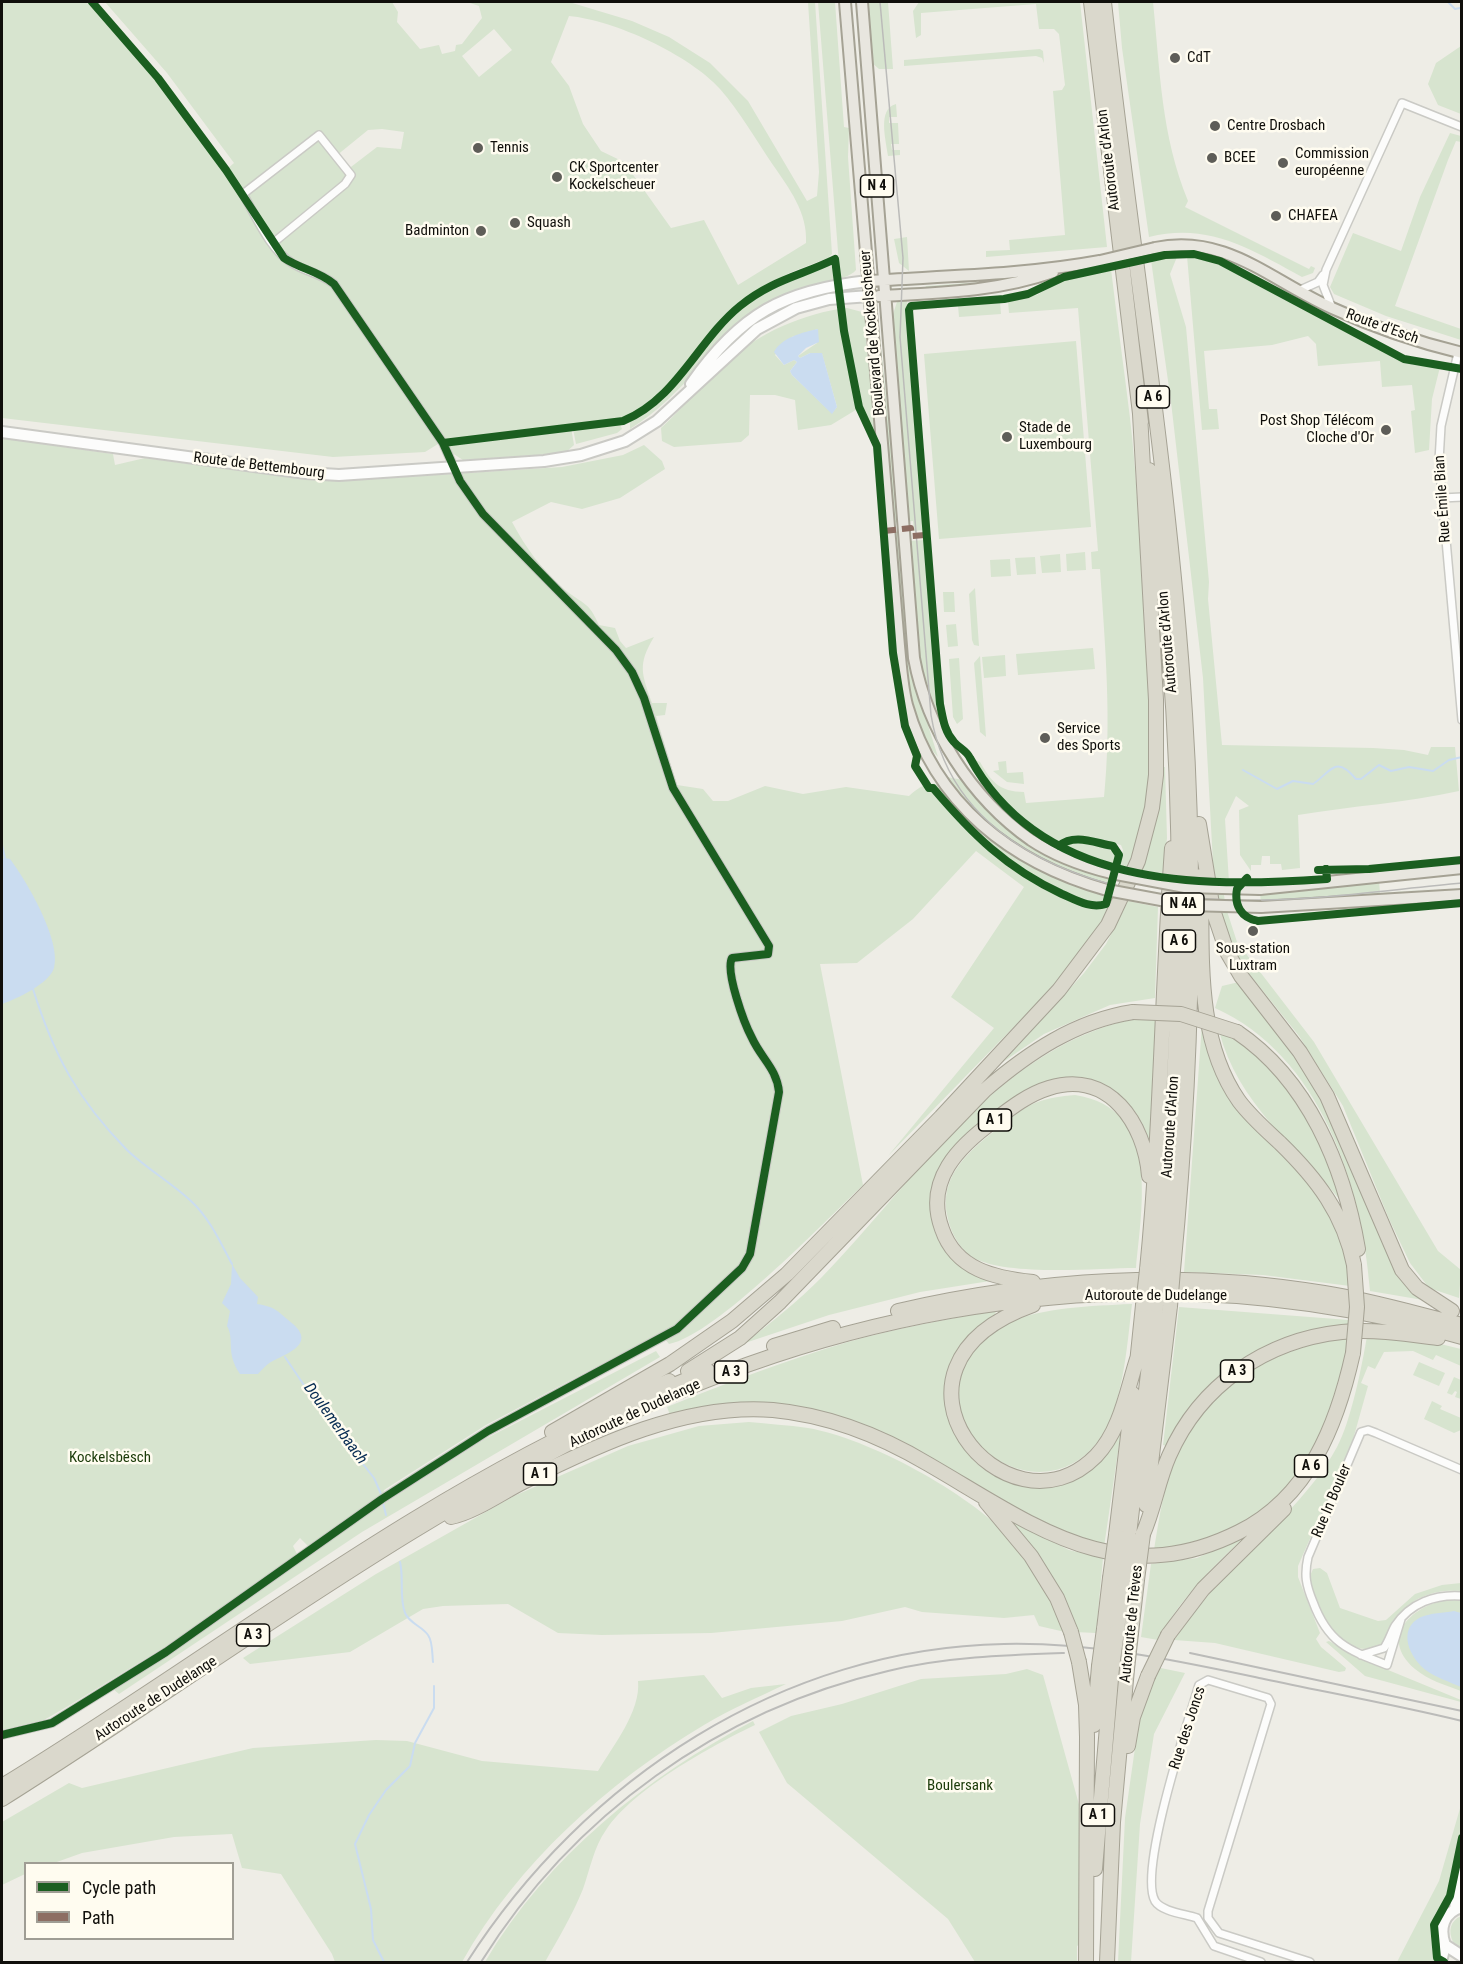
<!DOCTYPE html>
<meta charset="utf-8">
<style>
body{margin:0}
#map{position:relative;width:1463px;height:1964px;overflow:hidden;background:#eeede6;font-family:"Roboto Condensed",sans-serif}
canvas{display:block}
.frame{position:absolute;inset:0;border:3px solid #100f0b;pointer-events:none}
.legend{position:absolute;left:24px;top:1862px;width:210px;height:78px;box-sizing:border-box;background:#fffcf0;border:2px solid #9f9d94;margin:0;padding:8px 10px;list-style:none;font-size:18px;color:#100f0b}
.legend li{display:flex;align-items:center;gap:12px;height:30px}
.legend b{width:30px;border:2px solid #9f9d94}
</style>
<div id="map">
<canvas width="1463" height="1964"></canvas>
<div class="frame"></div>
<ul class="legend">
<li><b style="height:8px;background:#1b5e20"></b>Cycle path</li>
<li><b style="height:8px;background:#8d6e63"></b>Path</li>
</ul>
</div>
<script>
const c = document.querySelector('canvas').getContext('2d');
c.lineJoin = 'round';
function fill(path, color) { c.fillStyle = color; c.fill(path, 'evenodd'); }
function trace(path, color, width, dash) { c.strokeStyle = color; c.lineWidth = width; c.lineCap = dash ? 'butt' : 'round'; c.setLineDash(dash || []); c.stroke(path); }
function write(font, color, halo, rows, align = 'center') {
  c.font = font + ' "Roboto Condensed",sans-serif'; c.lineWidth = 5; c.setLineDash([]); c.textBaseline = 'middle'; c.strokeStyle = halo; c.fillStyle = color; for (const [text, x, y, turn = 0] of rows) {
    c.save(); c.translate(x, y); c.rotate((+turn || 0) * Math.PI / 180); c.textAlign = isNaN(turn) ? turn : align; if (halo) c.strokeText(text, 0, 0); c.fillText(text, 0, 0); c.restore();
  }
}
fill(new Path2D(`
 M2 2H92L158 78 226 170 234 163 167 73 105 2H392L398 12 397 22 420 49 439 45 442 54 455 51 456 45 462 44 482 18 479 6 467 2H569L632 21 669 37 710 63 748 101 807 201 817 196 819 172 808 2H815L832 254 828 258C793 271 758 284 730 310 697 341 669 405 623 417V421L571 427 574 445 565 453 463 460 438 444 425 452 333 457 2 418ZM569 16C614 20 690 55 720 89 740 112 756 140 773 165 789 188 808 213 806 243L738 285 704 220 671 228 624 162 601 151 583 124 569 86 551 62ZM494 29 512 50 479 77 462 56ZM382 129 404 132 401 149 377 147 347 170 336 156 368 130Z
 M818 2H835L844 127 849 128 848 157 856 270C847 282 794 288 775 300 718 334 686 395 630 429V420C672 398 697 353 729 319 756 291 790 279 825 265L833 267 834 277 840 276Z
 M865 2H888L893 69H879L871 62Z
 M919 2H1080L1107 247 986 257V251L1010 250 1009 240 1065 235 1053 91 1062 90 1065 85 1059 34 1054 29H1039L1036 4 921 13V35L916 38 913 11Z
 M1118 2H1153C1160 70 1161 136 1188 201L1185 207 1309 269 1311 266 1315 268 1313 273 1302 277C1251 249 1208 222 1149 237L1122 48Z
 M1461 46V114L1438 105 1428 84 1436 63Z
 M1040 49 1043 51 1044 63 1042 58 1036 56 904 66V60Z
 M896 104 897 117H889V123H898L899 144H891L892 150H900V155L888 156C886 140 877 109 896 104Z
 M1450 133 1461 136V142L1456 141 1448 160 1395 306 1461 329V340L1386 316 1334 294 1330 287 1353 233 1401 251 1420 197Z
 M907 237 909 271 899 263 894 239Z
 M1187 256 1219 263 1413 365 1440 367 1432 399 1429 450 1415 453 1411 411 1415 410 1412 385 1382 387 1380 361 1318 366 1316 344 1308 336 1272 345 1204 351 1209 409H1217L1219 429 1202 430Z
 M1177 257 1170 274 1186 327 1209 582 1208 599 1222 745 1373 748 1404 750 1428 755 1431 747H1455L1459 791C1406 803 1351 806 1298 815L1300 868 1282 870 1281 864H1270V856H1262L1261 865H1251V871L1240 855 1239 810 1249 806 1236 796 1225 819 1229 882H1222L1226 908 1237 942 1314 1042 1438 1251 1461 1270 1459 1298 1429 1288 1410 1263 1389 1219 1343 1106 1299 1036 1239 961 1220 913 1214 882 1203 678 1171 402 1151 260Z
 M1111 269C1117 319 1124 369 1130 418 1137 477 1139 536 1143 595 1150 686 1164 783 1128 869L1119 867 1123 850 1121 845 1073 836 1064 838 1060 844C1017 820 1000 799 975 760L980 762C991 781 999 792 1024 792L1026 803 1104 797C1112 721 1105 645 1100 569H1092L1091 552 1098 551 1078 308 1009 313 1008 301 1037 295 1062 280Z
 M1025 275 1009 281 925 289 926 286 981 282Z
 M907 299 924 530 914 531 913 521 906 522 893 314 897 302Z
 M1000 302 1001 314 959 317 958 306Z
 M847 308 862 312 870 330 865 331 877 446 859 408 831 425 798 430 795 400 775 395H750L749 435 741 442 674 447 662 441 661 428C684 407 703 382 726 362 759 333 804 313 847 308ZM818 329 817 343 798 356 800 358 810 353 822 354 837 407 832 413 792 375 790 371 797 362 794 360 784 365 775 355 792 337Z
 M877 309 899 522 893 523 876 319Z
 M1076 341 1091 527 939 539 924 354Z
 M620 424 622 429 617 433 576 444 573 429Z
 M2 438 113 454 115 465 145 458 309 480 340 481 562 467 623 455 644 445 662 461 665 469 620 498 582 509 551 502 512 522C526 548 541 569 564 589 583 605 588 600 599 625L615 628 620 641 626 648 654 637C637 665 642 674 652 703H667L665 715 656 716 677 785 703 789 713 801H728L765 786 803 794 846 787 909 796C919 787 929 780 942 786L1004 849 1044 871 1116 898 1080 954 1039 1001 888 1156 994 1028 951 997 1024 887 976 851 913 919 857 963 820 964 863 1185C824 1222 716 1335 669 1344L660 1333 486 1425 384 1490 383 1495 311 1549 300 1538 293 1546 299 1558 163 1648 70 1705 44 1720 2 1730Z
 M894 532H900L912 674 938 757C901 718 898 587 894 532Z
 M925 540 938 709 941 727 957 748 940 728 919 666 908 541Z
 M1085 552 1086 570 1067 571 1066 554Z
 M1060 554 1061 572 1042 573 1040 556Z
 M1035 557 1036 574 1017 575 1015 558Z
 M1010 559 1011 576 991 577 990 560Z
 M975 588 979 646 974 645 972 640 969 594Z
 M943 592H954L955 612H944Z
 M956 624 958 646 948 647 946 625Z
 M1093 648 1095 669 1018 675 1016 654Z
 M1005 655 1006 676 984 678 982 657Z
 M980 656 986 737 980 732 974 663Z
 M959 658 963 719 957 724 953 717 949 659Z
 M1006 761 1007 773 1023 772 1024 784 1007 782 993 771 999 770 998 762Z
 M1163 767H1165L1167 838 1163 876 1140 872Z
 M972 768 1022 826 1055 846 1101 866C1048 849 998 819 972 768Z
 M947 777 963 780 981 805 1026 842 1110 877 1108 887C1057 871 970 829 947 777Z
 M1072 841 1104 847 1116 853 1117 857 1115 866 1063 847Z
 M1372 880 1379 881 1380 893 1449 888 1261 903 1260 893 1338 887Z
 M1128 901 1158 907 1155 998 1110 1005 1044 1034 1003 1062 1084 973 1106 944Z
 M1239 982 1289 1047 1325 1106 1392 1263 1423 1300 1370 1291C1362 1185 1320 1055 1215 1008L1222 986Z
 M1143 1017H1156L1150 1144C1138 1093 1087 1065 1038 1084 1020 1092 1003 1105 988 1116 970 1130 951 1145 941 1165 925 1193 927 1234 951 1258 962 1269 975 1275 990 1281L920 1292 829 1315 745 1343C772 1322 798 1301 821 1278 917 1180 999 1043 1143 1017Z
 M1202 1024C1210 1068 1225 1081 1253 1114 1298 1169 1343 1212 1350 1286L1263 1275 1184 1272Z
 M1219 1031C1233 1039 1246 1046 1258 1056 1298 1090 1326 1152 1341 1201 1295 1145 1238 1104 1219 1031Z
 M1075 1095C1161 1108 1142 1205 1136 1268 1096 1268 1006 1277 972 1257 960 1249 951 1233 948 1219 937 1176 970 1150 1001 1126 1011 1118 1023 1108 1035 1103 1048 1098 1061 1096 1075 1095Z
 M1132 1304C1127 1345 1123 1412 1096 1444 1033 1519 918 1427 972 1353 981 1341 992 1329 1006 1323 1045 1307 1090 1306 1132 1304Z
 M1179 1307 1349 1320V1328L1249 1358 1169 1447 1163 1445Z
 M996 1310 995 1315C980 1324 965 1337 956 1353 928 1407 965 1484 1029 1484 1036 1484 1046 1486 1052 1483 1076 1473 1096 1441 1121 1431L1104 1547 1077 1540 809 1410 670 1415 667 1407C727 1383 786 1360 848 1342 897 1328 946 1320 996 1310Z
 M1367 1336 1424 1340 1461 1349V1366L1436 1355 1433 1360 1413 1351 1384 1352 1375 1369 1368 1366 1361 1383 1368 1386 1352 1443 1298 1566V1577L1320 1633 1316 1639 1321 1647 1346 1668 1345 1671 1339 1672 1215 1643 1174 1640C1194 1612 1214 1586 1238 1562 1274 1525 1312 1493 1337 1447 1351 1421 1362 1366 1367 1336Z
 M1348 1337C1338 1421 1293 1517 1204 1541 1188 1545 1171 1547 1154 1550 1160 1514 1165 1475 1183 1443 1218 1378 1278 1348 1348 1337Z
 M656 1351 660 1357 362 1532 119 1694 113 1689 236 1608 340 1532 485 1439Z
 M1419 1362 1445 1373 1439 1386 1413 1375Z
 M1454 1377 1461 1380V1399L1455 1397 1457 1392 1455 1391 1452 1395 1447 1393Z
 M1432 1401 1442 1406 1440 1409 1461 1418V1430L1454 1433 1424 1419Z
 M749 1422C768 1424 788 1425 808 1428 868 1438 969 1493 1010 1538 1034 1566 1051 1598 1065 1632L1039 1626 1034 1615 1004 1618 922 1612 905 1607 842 1621 711 1633 602 1635 558 1633 508 1604 443 1606 423 1609 350 1652 250 1664 243 1658 376 1574 514 1496 628 1446 699 1426Z
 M1013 1522 1069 1550 1103 1558 1096 1633 1075 1632 1011 1524Z
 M1243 1538C1210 1570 1180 1599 1158 1640L1141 1637 1151 1564 1197 1558Z
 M1320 1568 1327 1573 1340 1608 1378 1621 1386 1620 1415 1594 1442 1585 1461 1583V1591C1437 1589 1412 1596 1398 1617 1391 1626 1388 1638 1380 1646 1339 1662 1317 1610 1309 1578L1313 1569Z
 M1449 1599 1461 1600V1691C1445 1685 1428 1680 1415 1669 1377 1636 1414 1605 1449 1599Z
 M1329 1641 1359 1658 1461 1700V1702L1365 1676 1326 1642Z
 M1156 1667 1185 1673 1154 1734 1140 1824 1131 1962H1118L1125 1818 1140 1713Z
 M1027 1669 1043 1675 1080 1808 1081 1943 1077 1946V1962H975L948 1919 787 1783 759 1732 791 1716 842 1704 921 1679 1006 1674Z
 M704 1675 722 1698 751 1688 786 1684C759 1697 730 1709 704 1725 608 1782 517 1864 462 1962H335L332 1954 281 1874 242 1868 232 1834 174 1837 82 1853 54 1863 26 1864 25 1874 2 1885V1822L69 1783 82 1788 253 1748 376 1740 407 1741 482 1761 598 1771C613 1746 641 1711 638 1681Z
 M753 1721 755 1725C711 1746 633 1789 606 1830 594 1847 590 1869 583 1889 573 1914 558 1939 545 1962H485C547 1857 646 1777 753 1721Z
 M1461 1805V1830L1448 1895 1435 1914 1430 1929 1434 1962H1397L1439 1881Z
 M1461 1916V1948L1453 1942C1448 1931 1450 1921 1461 1916Z`), '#d7e4cf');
fill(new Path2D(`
 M818 329 819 342 806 348 798 356 800 358 810 353H822L837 407 832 414 792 375 790 371 797 362 794 360 784 365 774 352C781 338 803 332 818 329Z
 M5 858 10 859C26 880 62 941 54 968 49 984 16 999 2 1004V859Z
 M232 1264 240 1278 258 1297 257 1304C277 1307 278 1312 293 1324 318 1346 281 1355 268 1364 264 1367 261 1371 258 1374H240C225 1352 235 1340 227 1326L230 1311 222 1303 231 1284Z
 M1454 1611 1461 1613V1687C1450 1682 1437 1678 1427 1671 1410 1659 1396 1629 1421 1617 1431 1613 1443 1613 1454 1611Z`), '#cadcf0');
trace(new Path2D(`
 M1448 2 1455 9 1460 8 1462 11
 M1243 770 1277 789 1293 781 1313 784C1331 772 1335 754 1356 779H1361L1379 765 1391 771 1409 767 1433 771 1449 760 1462 757
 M2 845 5 858
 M33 989C54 1056 78 1100 127 1150 147 1169 172 1183 192 1202 210 1219 220 1242 232 1264
 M285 1357 322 1412 374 1478 381 1494
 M383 1503 386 1515
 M400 1562C404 1578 399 1597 405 1613 410 1624 422 1626 428 1635 433 1642 432 1654 433 1662
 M384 1962 373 1940 371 1909 355 1844 369 1815 386 1790 410 1766 415 1743 434 1708V1686`), '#cadcf0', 2);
const minor = new Path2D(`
 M1298 291 1318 282 1323 275
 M1332 308 1323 285 1326 270 1402 103 1462 127
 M1458 353 1441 426 1439 461 1462 720
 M1442 498 1462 497
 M1401 1619 1387 1665C1348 1650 1328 1643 1313 1602 1306 1585 1304 1575 1308 1557L1361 1432 1368 1430 1376 1433 1462 1470
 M1361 1655 1384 1648C1389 1641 1391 1633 1395 1626 1410 1603 1435 1594 1462 1596
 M2 1735 52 1723 166 1652 382 1499 488 1431 677 1329 742 1268 750 1254 779 1092C777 1069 761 1058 752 1038 744 1023 725 971 732 958L768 954 769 946 673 788 644 698 632 672 616 650 483 514 460 481 443 443 334 284C321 273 306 272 292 263 270 250 256 216 243 194L319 135 351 175 345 184 273 243
 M1261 1962 1214 1946 1197 1918C1186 1914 1162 1912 1155 1901 1138 1871 1188 1722 1199 1685L1208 1680 1268 1698 1271 1704 1208 1911V1918L1219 1933 1310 1962`);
const secondary = new Path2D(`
 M691 384C740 314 784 290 868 281
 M2 432 306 473 339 475 544 461 581 455 625 441 657 421 757 329 796 308 829 299 870 296
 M1462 1907C1443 1912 1439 1929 1445 1945L1462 1956
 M1455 1909 1462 1862
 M1441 1962 1445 1945`);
const primary = new Path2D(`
 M845 2 899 646C901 666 902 686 907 705 935 804 1011 863 1107 890
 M862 2 914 658C927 729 971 798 1031 840 1055 856 1083 866 1111 873
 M1155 248C1226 233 1271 281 1332 308 1373 327 1417 342 1462 353
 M868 281C946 276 1024 275 1100 261
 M879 296C937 293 997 292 1053 272
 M1260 889 1462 868
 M1261 907 1462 895`);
const motorway = new Path2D(`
 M1091 2 1141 422
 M1104 2C1130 239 1170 475 1185 714 1197 900 1191 1085 1173 1270
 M1149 470C1159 530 1164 590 1169 650 1186 857 1180 1064 1160 1270
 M1199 824 1213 910 1227 952 1241 976 1300 1052 1327 1096 1402 1270 1417 1288 1452 1311
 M1201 876C1203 950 1194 1037 1239 1101 1251 1117 1266 1130 1280 1143 1317 1179 1344 1214 1354 1265
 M1237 1032C1308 1080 1344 1166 1358 1249
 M1147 1270C1161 1129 1162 988 1172 848
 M1033 1282C995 1278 956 1270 942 1229 924 1180 959 1146 995 1120 1012 1107 1029 1094 1049 1088 1109 1069 1145 1124 1149 1176
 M1033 1305C857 1368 1007 1546 1096 1456 1121 1430 1127 1389 1138 1356
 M898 1311C1036 1279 1183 1269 1324 1293 1370 1300 1416 1314 1462 1325
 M774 1346 833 1328
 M1137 1363 1143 1305
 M688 1371 740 1338 780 1302 985 1090C1028 1053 1075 1021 1133 1012
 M662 1390 708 1371
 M624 1404 669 1381
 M552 1432 670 1364 732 1321 787 1274 941 1117 1059 990 1108 925 1138 861 1152 808 1156 775V700L1140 414
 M986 1502 1031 1556 1057 1598 1071 1632
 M1146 1505 1170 1306
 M451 1517C473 1513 503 1492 523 1482 599 1444 686 1403 773 1410 827 1415 881 1436 928 1464 1032 1524 1117 1593 1239 1532 1309 1497 1337 1425 1353 1353
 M1143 1534C1154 1509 1158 1481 1169 1456 1200 1385 1266 1340 1342 1332 1374 1329 1407 1334 1438 1338
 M1116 1535 1133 1394
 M1129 1535 1156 1305
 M1104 1629 1110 1578
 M1117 1631 1123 1580
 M1131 1633 1137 1580
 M1168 1635 1203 1589 1284 1509
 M1079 1662 1086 1705 1087 1737 1086 1962
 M1094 1725 1099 1666
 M1128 1746 1133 1717 1148 1676
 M2 1786C212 1658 407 1503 633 1403
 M2 1799C215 1665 419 1508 650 1404 906 1289 1190 1258 1462 1337
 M1095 1869 1112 1667
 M1107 1962 1113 1822 1127 1669`);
trace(minor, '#cacac5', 10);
trace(secondary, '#cacac5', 14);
trace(primary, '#a5a294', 14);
trace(motorway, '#a5a294', 16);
trace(minor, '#fcfcfb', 7);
trace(secondary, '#fcfcfb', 10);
trace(primary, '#e8e6df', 10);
trace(motorway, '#dad8cc', 14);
trace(new Path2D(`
 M880 2 903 258 900 337 931 715C954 854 1107 898 1230 900 1307 902 1385 890 1462 883`), '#bbbbb9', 1.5);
trace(new Path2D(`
 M1190 1653 1462 1711
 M467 1962C584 1779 783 1648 1004 1644 1092 1642 1178 1661 1264 1679 1330 1693 1396 1705 1462 1721
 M481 1962C573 1815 719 1710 888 1671 945 1657 1006 1655 1064 1653`), '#bbbbb9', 2);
const primaryBridge = new Path2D(`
 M1100 261 1155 248
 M1111 873 1185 887 1260 889
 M1107 890 1188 905 1261 907`);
const motorwayBridge = new Path2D(`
 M1133 1012 1181 1014 1237 1032
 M1143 1305 1147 1270
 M1156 1305 1160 1270
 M1170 1306 1173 1270
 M1353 1353 1357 1307 1354 1265
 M1110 1578 1116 1535
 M1123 1580 1129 1535
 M1137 1580 1143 1534
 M1071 1632 1079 1662
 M1099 1666 1104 1629
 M1112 1667 1117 1631
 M1127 1669 1131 1633
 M1148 1676 1168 1635`);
trace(primaryBridge, '#a5a294', 14, []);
trace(motorwayBridge, '#a5a294', 16, []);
trace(primaryBridge, '#e8e6df', 10);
trace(motorwayBridge, '#dad8cc', 14);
trace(new Path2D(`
 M884 531 911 528 912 536 926 535`), '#8d6e63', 6, [12, 6]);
trace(new Path2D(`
 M443 443 623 421C677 399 698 340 740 306 772 280 800 276 835 259L844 331 859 407 877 446 893 653 905 726 917 756 915 766 929 788H933C972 834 1006 868 1062 894 1076 900 1090 909 1106 904L1119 855 1113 846C1095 843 1074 833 1059 846
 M1326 869 1327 879C1197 888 1041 888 970 758 966 750 959 748 954 742 944 731 943 718 940 704L909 310 911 306 1004 299 1028 294 1064 277 1165 255 1194 254 1220 261 1404 359 1462 369
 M1318 870 1369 869 1462 860
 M1247 878 1237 889C1234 905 1241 918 1258 921L1462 903
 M2 1735 52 1723 166 1652 382 1499 488 1431 677 1329 742 1268 750 1254 779 1092C777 1069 761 1058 752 1038 744 1023 725 971 732 958L768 954 769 946 673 788 644 698 632 672 616 650 483 514 460 481 443 443 334 284C319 271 300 269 284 258L226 170 158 78 92 2
 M1444 1962 1437 1958 1434 1925 1450 1896 1462 1838`), '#1b5e20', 8);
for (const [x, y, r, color] of [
 [1175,58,6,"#5e5d58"],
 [1215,126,6,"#5e5d58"],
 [478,148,6,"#5e5d58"],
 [1212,158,6,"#5e5d58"],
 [1283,163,6,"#5e5d58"],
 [557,177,6,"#5e5d58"],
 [1276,216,6,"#5e5d58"],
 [515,223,6,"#5e5d58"],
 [481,231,6,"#5e5d58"],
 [1386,430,6,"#5e5d58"],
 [1007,437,6,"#5e5d58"],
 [1045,738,6,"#5e5d58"],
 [1253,931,6,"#5e5d58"]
]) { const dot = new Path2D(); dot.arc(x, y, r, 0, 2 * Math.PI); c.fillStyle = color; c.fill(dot); trace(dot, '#fffcf0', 2); }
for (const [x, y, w] of [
 [877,186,33],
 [1153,397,33],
 [1183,904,42],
 [1179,941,33],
 [995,1120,33],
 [1237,1371,33],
 [731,1372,33],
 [1311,1466,33],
 [540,1474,33],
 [253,1635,33],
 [1098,1815,33]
]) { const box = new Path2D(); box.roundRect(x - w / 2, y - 11, w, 22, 4.5); c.fillStyle = '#fffcf0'; c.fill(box); trace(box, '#100f0b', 1.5); }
write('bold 14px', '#100f0b', null, [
 ["N 4",877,186],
 ["A 6",1153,397],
 ["N 4A",1183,904],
 ["A 6",1179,941],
 ["A 1",995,1120],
 ["A 3",1237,1371],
 ["A 3",731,1372],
 ["A 6",1311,1466],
 ["A 1",540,1474],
 ["A 3",253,1635],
 ["A 1",1098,1815]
]);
write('15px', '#100f0b', '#fffcf0', [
 ["CdT",1187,58],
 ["Centre Drosbach",1227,126],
 ["Tennis",490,148],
 ["Commission",1295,154],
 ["européenne",1295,171],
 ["BCEE",1224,158],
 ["CK Sportcenter",569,168],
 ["Kockelscheuer",569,185],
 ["CHAFEA",1288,216],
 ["Squash",527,223],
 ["Badminton",469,231,"right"],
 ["Post Shop Télécom",1374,421,"right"],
 ["Cloche d'Or",1374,438,"right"],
 ["Stade de",1019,428],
 ["Luxembourg",1019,445],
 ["Service",1057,729],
 ["des Sports",1057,746],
 ["Sous-station",1253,949,"center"],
 ["Luxtram",1253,966,"center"]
], 'left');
write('15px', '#100f0b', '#fffcf0', [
 ["Autoroute d'Arlon",1109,160,-97],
 ["Route d'Esch",1382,327,20],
 ["Boulevard de Kockelscheuer",873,333,-95],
 ["Route de Bettembourg",259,466,7],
 ["Rue Émile Bian",1443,499,-94],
 ["Autoroute d'Arlon",1168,642,-95],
 ["Autoroute d'Arlon",1171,1127,-86],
 ["Autoroute de Dudelange",1156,1296],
 ["Autoroute de Dudelange",635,1414,-25],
 ["Rue In Bouler",1332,1501,-67],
 ["Autoroute de Trèves",1132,1624,-84],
 ["Autoroute de Dudelange",156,1699,-33],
 ["Rue des Joncs",1188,1728,-72]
]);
write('15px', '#1a3a08', '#fffcf0', [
 ["Kockelsbësch",110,1458],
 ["Boulersank",960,1786]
]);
write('italic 16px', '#042951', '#fffcf0', [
 ["Doulemerbaach",335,1424,54]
]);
</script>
